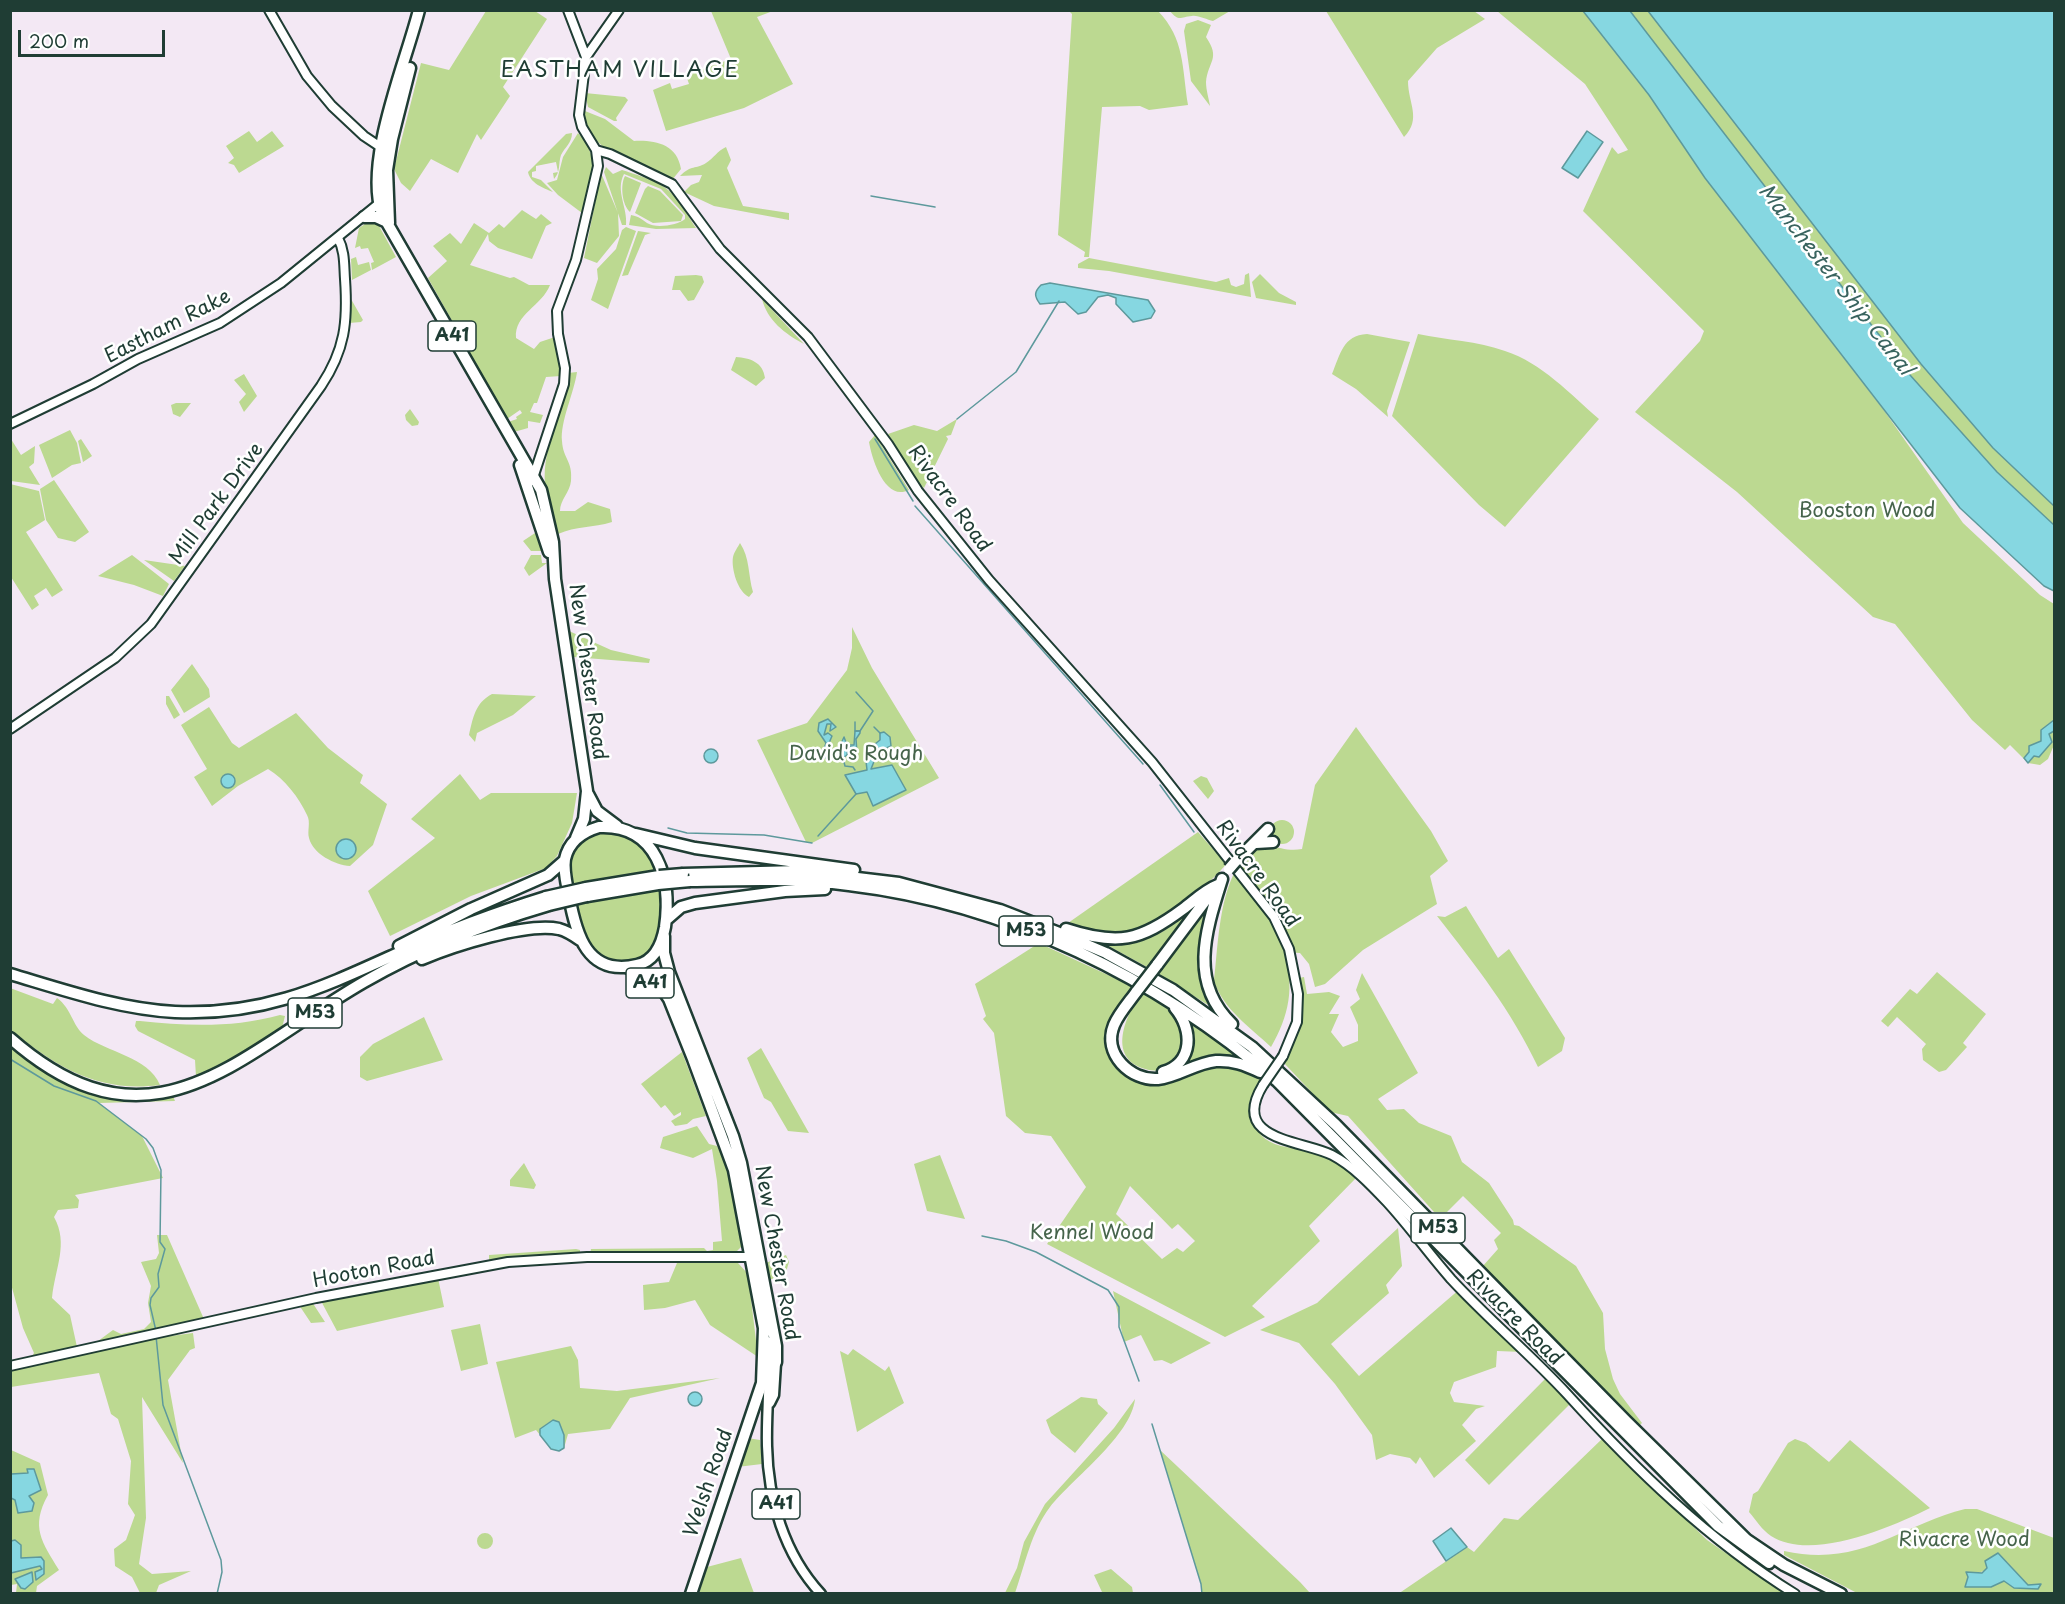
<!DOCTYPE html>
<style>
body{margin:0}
#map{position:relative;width:2065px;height:1604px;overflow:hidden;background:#f3e8f4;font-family:"Playpen Sans",sans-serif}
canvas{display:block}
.frame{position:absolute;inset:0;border:12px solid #1f3d34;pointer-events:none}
.scale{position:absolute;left:18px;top:30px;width:147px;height:27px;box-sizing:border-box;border:3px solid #1f3d34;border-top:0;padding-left:8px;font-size:18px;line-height:21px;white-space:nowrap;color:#1f3d34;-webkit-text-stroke:4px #fff;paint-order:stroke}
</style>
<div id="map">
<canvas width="2065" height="1604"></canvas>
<div class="frame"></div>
<div class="scale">200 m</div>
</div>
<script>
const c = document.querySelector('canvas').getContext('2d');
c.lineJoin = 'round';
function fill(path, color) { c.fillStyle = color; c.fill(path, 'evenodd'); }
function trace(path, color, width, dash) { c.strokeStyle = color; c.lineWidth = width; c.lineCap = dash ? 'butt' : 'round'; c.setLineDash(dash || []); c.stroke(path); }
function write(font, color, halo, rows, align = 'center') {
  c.font = font + ' "Playpen Sans",sans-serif'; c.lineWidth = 5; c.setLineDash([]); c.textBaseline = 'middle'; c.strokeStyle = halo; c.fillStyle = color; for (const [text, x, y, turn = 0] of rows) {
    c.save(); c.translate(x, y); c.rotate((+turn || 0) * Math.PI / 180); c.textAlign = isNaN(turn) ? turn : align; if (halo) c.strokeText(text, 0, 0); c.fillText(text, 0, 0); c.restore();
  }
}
fill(new Path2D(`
 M486 11H535L547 19 503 87 510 96 481 140 477 134 458 173 431 159 410 191 401 183 394 169 421 63 449 70Z
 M711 11H773L757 17 793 84 744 108 666 131 653 90 670 83 672 89 689 84 686 75 731 59Z
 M1069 11H1158C1185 39 1182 68 1188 105L1149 110 1140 106 1102 107 1089 257H1084L1085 252 1058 235 1072 14Z
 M1170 11H1230L1213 21C1207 20 1198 15 1192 16 1180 17 1179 22 1170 11Z
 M1326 11H1474L1485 19 1437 48 1408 81C1408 103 1422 119 1404 137Z
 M1497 11H1583L1649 95 1705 178 1883 409 1963 523 2040 595 2054 604V745L2048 759 2040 765 2028 763 2010 745 2005 750 1972 720 1895 624 1873 617 1737 492 1635 412 1700 341 1704 331 1583 211 1612 147 1618 154 1628 150 1585 84Z
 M1630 11H1756L2054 471V525L1997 472 1910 375Z
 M1198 20 1211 25 1206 37C1221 59 1208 61 1206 82 1206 90 1209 99 1210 106L1191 81 1184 31 1186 24Z
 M585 93 625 97 628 100 616 118 617 121H614L588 107Z
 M585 111 605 119 634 141C655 140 677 144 681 169L672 180C648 171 576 146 585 111Z
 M249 131 257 142 272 131 284 146 239 173 234 165 228 163 234 158 226 146Z
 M572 133C572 143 565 147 561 155 558 164 561 171 554 179L553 173 558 172 556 162 536 166V171L532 172V177L541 180 553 192C543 188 530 183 528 172L566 134Z
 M578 133C595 151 595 167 589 190 587 198 586 207 582 213L558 195 547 183 557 180 563 157Z
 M726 147 731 160 727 168 743 206 789 213V220L714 206 684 192 691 185 699 182 702 175 680 176C692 164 695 170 706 163 714 158 717 151 726 147Z
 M606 167 613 174 622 170C669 185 670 186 696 228L656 229 629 225 631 215C640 217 641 219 647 223 656 229 678 225 685 219V215L661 189 624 174C615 191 628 208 626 225H622L604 172Z
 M601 173 618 213 619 236 597 263 584 258Z
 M625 176 641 183 630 212C622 205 620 185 625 176Z
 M648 186 660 191 683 215 681 221 653 223 635 213 645 189Z
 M522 210 536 219 541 214 552 223 546 226 532 259 498 248 489 241 488 234 470 265 510 278 514 277 529 285H550C542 306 514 314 516 338L534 349 540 342 555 337 561 376 546 377 537 403H534L530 412 543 415 540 423 528 421V428L514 432 508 422 517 419 516 417 522 413 520 410 507 419 428 278 447 261 433 246 450 233 461 244 474 223 489 233 499 224 504 228Z
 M368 222 378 224 396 257 372 270 371 263 374 262 368 248 361 249 360 246 355 248 359 228Z
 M626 227 636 231 608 309 591 300 598 279 597 269 616 249 622 230Z
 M638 231 651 233 645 235 628 275 622 276Z
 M356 257 358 265 369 262 371 270 352 280 351 259Z
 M1089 258 1216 282 1229 278 1231 285 1236 287 1244 284 1245 275 1249 273 1251 297 1109 271 1078 268V264Z
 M1260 274 1279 293 1296 302V305L1256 298 1252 282Z
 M696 275 702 276 704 282 694 300 688 301 680 290H672L675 276Z
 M351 299 363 320 361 322 349 323Z
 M762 299 804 344C785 334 767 320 762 299Z
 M1367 334 1410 342 1387 411 1388 417 1356 389 1332 374C1340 355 1343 335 1367 334Z
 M1418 334C1446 340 1478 341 1505 351 1542 363 1570 394 1599 419L1505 527 1479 505 1392 416Z
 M736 357C750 358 763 362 765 378L756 386 731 370Z
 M577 372C574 393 560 422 562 441 563 459 573 461 571 481 570 492 560 500 560 511H575L588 502 610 509 612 522C593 528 576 526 558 534 555 517 547 501 545 484 542 445 564 410 568 373Z
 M244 374 257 396 244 412 239 402 246 394 234 380Z
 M176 403H191L180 417 173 414 171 405Z
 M410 409 419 422 418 425 412 426 406 420 405 415Z
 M957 419 951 435 946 436 948 439 924 488 917 482 888 434 914 425 937 431Z
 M70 430 77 443 81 463 72 465 52 478 39 445Z
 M875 435 909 490C885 502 872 459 869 442Z
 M11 439 21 455 35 446 34 463 29 467 40 485 11 481Z
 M81 439 92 456 83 462 78 441Z
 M54 480 89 532 75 542 58 538 46 520 40 489Z
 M10 484 39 491 45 520 26 532 63 590 52 597 46 588 34 596 39 605 32 610 11 577Z
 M538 531 541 551H531L523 541Z
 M740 543C750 558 748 575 753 592L749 597C738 592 731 569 733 557 734 552 738 547 740 543Z
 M132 555 169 584 163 596 134 585 98 576Z
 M531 555H541L542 563H547L529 576 524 568Z
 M144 560 185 566 174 581Z
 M852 627 872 668 939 778 812 843 806 842 757 740 807 723 847 670 852 648Z
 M569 631 611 650 650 659 649 663 573 657Z
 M192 664 209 689 210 697 184 713 171 690Z
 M492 694 536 696 513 715 477 733 475 742 469 735C473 718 475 703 492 694Z
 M166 696H169L180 715 174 719 166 704Z
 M209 707 232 743 239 748 296 713 328 748 363 775 360 783 387 804 373 845 350 866C335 865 313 854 309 838 307 831 311 822 307 815 299 798 285 779 268 769L238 786 212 806 194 777 207 769 181 725ZM336 848H356L348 859 341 857Z
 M1356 727 1431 831 1448 861 1430 876 1437 904 1363 950 1325 984 1315 987 1309 964 1300 953 1284 952C1295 987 1289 1016 1271 1047 1250 1027 1223 1009 1214 981 1219 945 1218 855 1266 847 1277 845 1286 852 1302 849L1315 785Z
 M460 774 480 800 491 793H577L572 823 557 856 546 868 471 896 390 936 368 891 435 838 411 819Z
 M1201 776 1207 778 1214 791 1208 799 1193 781Z
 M1270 832a12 12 0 1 1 24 0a12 12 0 1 1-24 0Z
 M616 831C634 839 646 848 656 866 668 885 662 949 641 960 623 968 594 960 585 942 582 936 581 927 579 920 573 895 561 863 581 841 589 832 604 832 616 831Z
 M1198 832 1226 864C1216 879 1154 931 1136 934 1112 938 1091 930 1068 923Z
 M1210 901C1205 937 1197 970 1208 1005L1159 974Z
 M1466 906 1498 958 1509 949 1565 1038 1562 1051 1538 1067C1511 1010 1476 966 1437 916L1445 917Z
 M1194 909 1147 967 1103 943H1137L1162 932Z
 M1036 945H1043L1134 987 1110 1048 1140 1080 1226 1066 1263 1079C1250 1105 1246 1137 1281 1146 1295 1149 1309 1150 1322 1154 1335 1159 1346 1169 1356 1178L1309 1226 1320 1241 1252 1306 1265 1317 1225 1337 1047 1244 1086 1187 1051 1136 1025 1133 1006 1116 994 1033 983 1019 986 1016 975 984ZM1130 1186 1172 1229 1178 1224 1195 1241 1183 1252 1177 1248 1162 1259 1116 1214Z
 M1937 972 1986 1014 1963 1043 1967 1047 1946 1070 1939 1072 1923 1060 1922 1049 1926 1044 1897 1017 1888 1027 1881 1021 1910 989 1917 994Z
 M1362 973 1418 1073 1378 1099 1387 1110 1404 1109 1419 1123 1451 1136 1462 1162 1489 1183 1513 1220 1514 1225 1519 1226 1576 1266 1603 1313 1605 1349 1613 1379 1620 1394 1642 1423 1639 1426 1482 1267 1498 1249 1494 1240 1501 1233 1463 1196 1447 1212H1434L1348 1116 1330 1112 1284 1063C1299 1035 1305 1011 1299 978L1304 977 1307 994 1329 992 1340 996 1329 1014H1339L1331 1032 1343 1047 1358 1041V1025L1350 1007 1360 999 1356 990Z
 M10 988 53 1004 57 998C72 1009 72 1025 84 1035 107 1053 148 1056 160 1085 99 1093 57 1068 11 1030Z
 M1142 992 1178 1014 1184 1022V1051C1179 1056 1174 1063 1168 1068 1161 1072 1152 1071 1145 1069 1106 1058 1126 1014 1142 992Z
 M280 1015 285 1016 282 1028 228 1064 196 1077 195 1060 138 1031 135 1026 136 1021H140C187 1026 233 1028 280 1015Z
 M1186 1016 1248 1062 1234 1059 1167 1073 1185 1060Z
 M424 1017 443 1060 367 1081 360 1077V1057L373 1044Z
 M11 1044C65 1090 102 1101 173 1096L175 1101 99 1103 142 1136 163 1178 75 1195 79 1200 78 1208 58 1210 54 1217C69 1244 55 1268 52 1298L70 1315 77 1347 98 1341 113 1330 121 1334 144 1329 151 1322 148 1303 151 1286 141 1262 156 1259 159 1253 157 1235H167L207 1326 148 1339 193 1333 195 1348 190 1350 168 1380 183 1463 142 1397 146 1518 139 1564 152 1574 191 1571 159 1585 156 1593H140L132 1577 115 1566 114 1549 126 1540 135 1515 128 1504 131 1461 118 1419 111 1414 99 1373 11 1387V1370L138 1341 27 1365 34 1353 23 1328 11 1284Z
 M761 1048 809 1133 788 1131 771 1102 764 1098 747 1058Z
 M682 1052 706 1116 693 1119 687 1124 675 1126 671 1121 681 1115V1112L674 1116 665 1105 661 1108 641 1084Z
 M697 1126 709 1144 717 1146 729 1171 743 1245 736 1252 706 1255H590L591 1249 704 1248 707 1251 713 1250V1242L722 1241 717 1181 712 1149 693 1158 660 1148 663 1137Z
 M940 1155 965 1219 927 1211 914 1164Z
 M524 1163 536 1185 534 1189 510 1186V1180Z
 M1398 1228 1402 1266 1386 1285 1389 1293 1331 1344 1359 1376 1461 1288 1523 1352 1497 1351 1496 1367 1454 1382 1450 1393 1454 1402 1485 1406 1476 1409 1462 1425 1476 1441 1434 1478 1420 1457 1416 1464 1410 1458 1390 1454 1376 1460 1372 1435 1335 1384 1299 1343 1260 1330 1317 1303Z
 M576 1249 580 1250V1255L489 1261V1255Z
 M786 1255 789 1262 786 1272 768 1281 766 1263Z
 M677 1263H738L748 1274 758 1357 710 1325 695 1300 665 1308 644 1310 643 1285 669 1282Z
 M438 1278 444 1307 337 1331 321 1301Z
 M1113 1291 1211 1343 1171 1364 1162 1360 1154 1361 1141 1335 1124 1342Z
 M312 1302 325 1322 311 1323 299 1305Z
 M480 1324 488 1364 461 1371 451 1330Z
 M571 1346 578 1360 580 1388 617 1391 720 1378 630 1398 610 1429 568 1434 564 1448V1435L559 1422 553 1420 540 1429V1435L536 1430 515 1438 496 1362Z
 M853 1349 885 1371 889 1366 904 1403 857 1432 840 1351 848 1355Z
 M1546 1378 1571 1403 1489 1485 1465 1460Z
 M1081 1397 1097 1399 1098 1404 1108 1413 1075 1453 1051 1433 1046 1420Z
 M1135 1399C1131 1436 1073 1478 1050 1507 1031 1532 1025 1565 1015 1593H1005L1017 1568 1024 1542 1045 1504 1114 1428Z
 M747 1438 760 1440 762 1464 737 1467Z
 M1603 1438 1707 1540 1784 1593 1398 1594 1467 1547 1474 1552 1504 1518 1518 1520Z
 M1795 1439 1806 1443 1829 1462 1850 1440 1930 1508C1892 1527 1811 1562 1771 1536 1762 1530 1756 1520 1749 1512L1753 1494 1758 1491 1788 1443Z
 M11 1450 40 1463 48 1495C30 1527 42 1542 59 1570L37 1586 36 1593H16L17 1584 11 1585Z
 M1160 1450 1300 1582 1310 1593H1202L1201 1584Z
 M1965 1509H1977L2054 1538V1593H1857L1784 1555V1551C1861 1568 1898 1526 1965 1509ZM2007 1562 2028 1585 2040 1584 2014 1588 2004 1581 1991 1587H1965L1968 1577Z
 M477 1541a8 8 0 1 1 16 0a8 8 0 1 1-16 0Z
 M741 1558 754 1593H699L707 1567Z
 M1111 1569 1132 1587 1133 1593 1102 1592 1094 1575Z`), '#bcd991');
const water = new Path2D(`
 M1583 11H1630L1910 375 1997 472 2054 525V591L2044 586 1960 508 1705 178 1649 95Z
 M1648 11H2054V506L1993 448 1921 364Z
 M1587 131 1603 142 1578 178 1562 168Z
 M1050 283 1148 300 1155 311 1151 318 1133 322 1116 304V298L1108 295 1098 297 1086 312 1078 314 1065 302 1040 304C1034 296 1034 292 1041 285Z
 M828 719 836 727 830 731 831 724H827L824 735 828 733 832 736 829 743 830 759 821 757 826 743 818 731 819 723Z
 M2054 720V731L2049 734 2052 742 2039 757 2034 756 2028 763 2024 758 2029 752V746L2041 741V730Z
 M855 731H860V733L856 739 857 753 854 754 853 747H848L847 755 843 758C839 751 840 744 844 737L847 745H854Z
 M884 732 890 737 891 746 880 751 875 744 880 740V733Z
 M704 756a7 7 0 1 1 14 0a7 7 0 1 1-14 0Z
 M871 756 875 759 871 769 892 765 906 790 873 806 867 792 856 794 845 775 867 770 866 761Z
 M221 781a7 7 0 1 1 14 0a7 7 0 1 1-14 0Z
 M336 849a10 10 0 1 1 20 0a10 10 0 1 1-20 0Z
 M688 1399a7 7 0 1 1 14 0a7 7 0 1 1-14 0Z
 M553 1420 559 1422 564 1435V1448L559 1451 551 1449 540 1435V1429Z
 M27 1469H34L41 1490 29 1496 34 1503 32 1511 18 1513 15 1500 11 1498V1474L28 1473Z
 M1451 1528 1467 1547 1446 1561 1433 1541Z
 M15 1540 21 1545V1558L41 1557 44 1561V1574L36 1580 35 1572 42 1569 40 1566 11 1573V1541Z
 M1998 1553 2028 1585 2041 1584 2038 1589 2014 1588 2004 1581 1991 1587H1965L1968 1577 1966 1572 1982 1573 1987 1568 1985 1561Z
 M32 1572 33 1582 25 1589 21 1588 15 1579Z`);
fill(water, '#86d7e1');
trace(water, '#5d999c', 1.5);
trace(new Path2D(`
 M871 196 935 207
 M957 419 1016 372 1059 301
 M875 439 913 501
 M915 506 1143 764
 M855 722V731H860L873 711 856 692
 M874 727 880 733
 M830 751 840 750
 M843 758 845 766 853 767 855 770
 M1160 785 1194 832
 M668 828 687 833 764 835 812 843
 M818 836 856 794
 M10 1059 54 1086 96 1101 146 1139 153 1148 161 1170 160 1242 165 1249 158 1274 159 1287 151 1298 150 1305 156 1331
 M982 1236 1006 1241 1036 1252 1108 1290 1119 1307V1327L1139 1381
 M156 1336 163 1405 221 1560 222 1572 217 1594
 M1152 1424 1201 1584 1202 1594`), '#5d999c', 1.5);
const secondary = new Path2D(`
 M269 10 307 76 332 106 364 136 385 150
 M586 57 619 10
 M596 150 610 154 672 184 720 249 808 337 888 444 918 491 989 580 1152 762 1274 917 1289 949 1298 994 1297 1022 1283 1056
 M10 424 93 384 138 359 220 323 281 283 382 201
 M532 481 564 384 565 368 558 334 557 311 576 260 598 166 596 150 582 127 579 115 586 57 568 10
 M10 729 115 658 151 624 321 386C345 350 348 322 345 279 344 265 345 251 338 238
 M1263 1085C1229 1141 1302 1140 1332 1155 1353 1166 1371 1185 1387 1202 1410 1227 1429 1254 1451 1279 1488 1319 1530 1354 1567 1394 1635 1469 1708 1540 1795 1594
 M10 1366 316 1298 508 1262 587 1257H754`);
const primary = new Path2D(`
 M767 1341C771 1376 766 1411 767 1446 768 1499 784 1554 821 1594
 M770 1403 774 1395 776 1363`);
const highway = new Path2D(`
 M419 10C405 65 364 161 382 214L541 490 553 542 555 579 587 791 584 819 576 838
 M364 217H376L389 223
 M389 223 387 170 392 139 410 68
 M520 465 549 552
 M588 794 597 811 617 826
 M599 827C657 824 672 879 665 927 662 944 655 961 637 965 587 977 576 934 569 896 567 885 563 871 565 859 569 841 582 832 599 827Z
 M636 834 695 848 854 870
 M1256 843 1273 842
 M1235 862 1268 829
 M683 874 799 871 899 883 1000 910 1059 933 1106 953 1173 990 1252 1047 1336 1125 1626 1421 1747 1540 1784 1565 1841 1594
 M1222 879C1206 930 1188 982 1232 1024
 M690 881C743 880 796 878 849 885 1008 904 1157 978 1277 1081L1718 1526 1769 1563
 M586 888 659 876
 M587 896 658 884
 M666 920 681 907 695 903 785 891 825 889
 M1066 929C1118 946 1140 941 1183 909 1195 900 1205 890 1218 885
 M664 936V953L669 972 733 1136 741 1163 776 1346V1362L762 1383
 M399 946 471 909 548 875 564 861
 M422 959C453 946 527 922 559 929 567 931 573 935 580 940
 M1157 965 1214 889
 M626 967 650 977 661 987 669 999 693 1059 734 1170 764 1328 762 1383 691 1594
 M10 974C64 990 119 1009 175 1012 266 1016 325 986 405 950 451 929 498 912 546 897
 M1137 991C1130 1001 1119 1013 1114 1025 1102 1054 1131 1081 1158 1079 1178 1077 1195 1063 1216 1061 1232 1060 1245 1065 1260 1072
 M10 1038C152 1163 239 1054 364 982 423 948 484 924 549 905
 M1163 1072C1194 1063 1193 1029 1175 1008`);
trace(secondary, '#1f3d34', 12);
trace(primary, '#1f3d34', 13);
trace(highway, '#1f3d34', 15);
trace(secondary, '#fff', 8);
trace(primary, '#fff', 8);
trace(highway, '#fff', 10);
const secondaryBridge = new Path2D(`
 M1263 1085 1283 1056`);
const highwayBridge = new Path2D(`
 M1229 869 1235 862
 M659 876 683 874
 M658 884 690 881
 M546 897 586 888
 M549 905 587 896
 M1137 991 1157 965`);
trace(secondaryBridge, '#1f3d34', 12, []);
trace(highwayBridge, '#1f3d34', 15, []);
trace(secondaryBridge, '#fff', 8);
trace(highwayBridge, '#fff', 10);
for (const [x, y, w] of [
 [452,336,48],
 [1026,931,54],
 [650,983,48],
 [315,1013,54],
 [1438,1228,54],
 [776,1504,48]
]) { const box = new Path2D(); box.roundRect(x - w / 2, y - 15, w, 30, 4.5); c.fillStyle = '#fff'; c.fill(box); trace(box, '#1f3d34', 1.5); }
write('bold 18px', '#1f3d34', null, [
 ["A41",452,336],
 ["M53",1026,931],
 ["A41",650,983],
 ["M53",315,1013],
 ["M53",1438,1228],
 ["A41",776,1504]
]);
write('20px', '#1f3d34', '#fff', [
 ["Eastham Rake",168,327,-27],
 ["Rivacre Road",949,499,54],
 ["Mill Park Drive",217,504,-54],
 ["New Chester Road",587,672,82],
 ["Rivacre Road",1257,874,54],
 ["New Chester Road",776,1253,80],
 ["Hooton Road",374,1270,-11],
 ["Rivacre Road",1514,1318,45],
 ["Welsh Road",709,1483,-71]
]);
write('20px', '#46644b', '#fff', [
 ["Booston Wood",1867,511],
 ["David's Rough",856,754],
 ["Kennel Wood",1092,1233],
 ["Rivacre Wood",1964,1540]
]);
write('italic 21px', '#39645f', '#fff', [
 ["Manchester Ship Canal",1835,280,52]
]);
c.letterSpacing = '1.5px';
write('22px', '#1f3d34', '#fff', [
 ["EASTHAM VILLAGE",620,71]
]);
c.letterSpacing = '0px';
</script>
